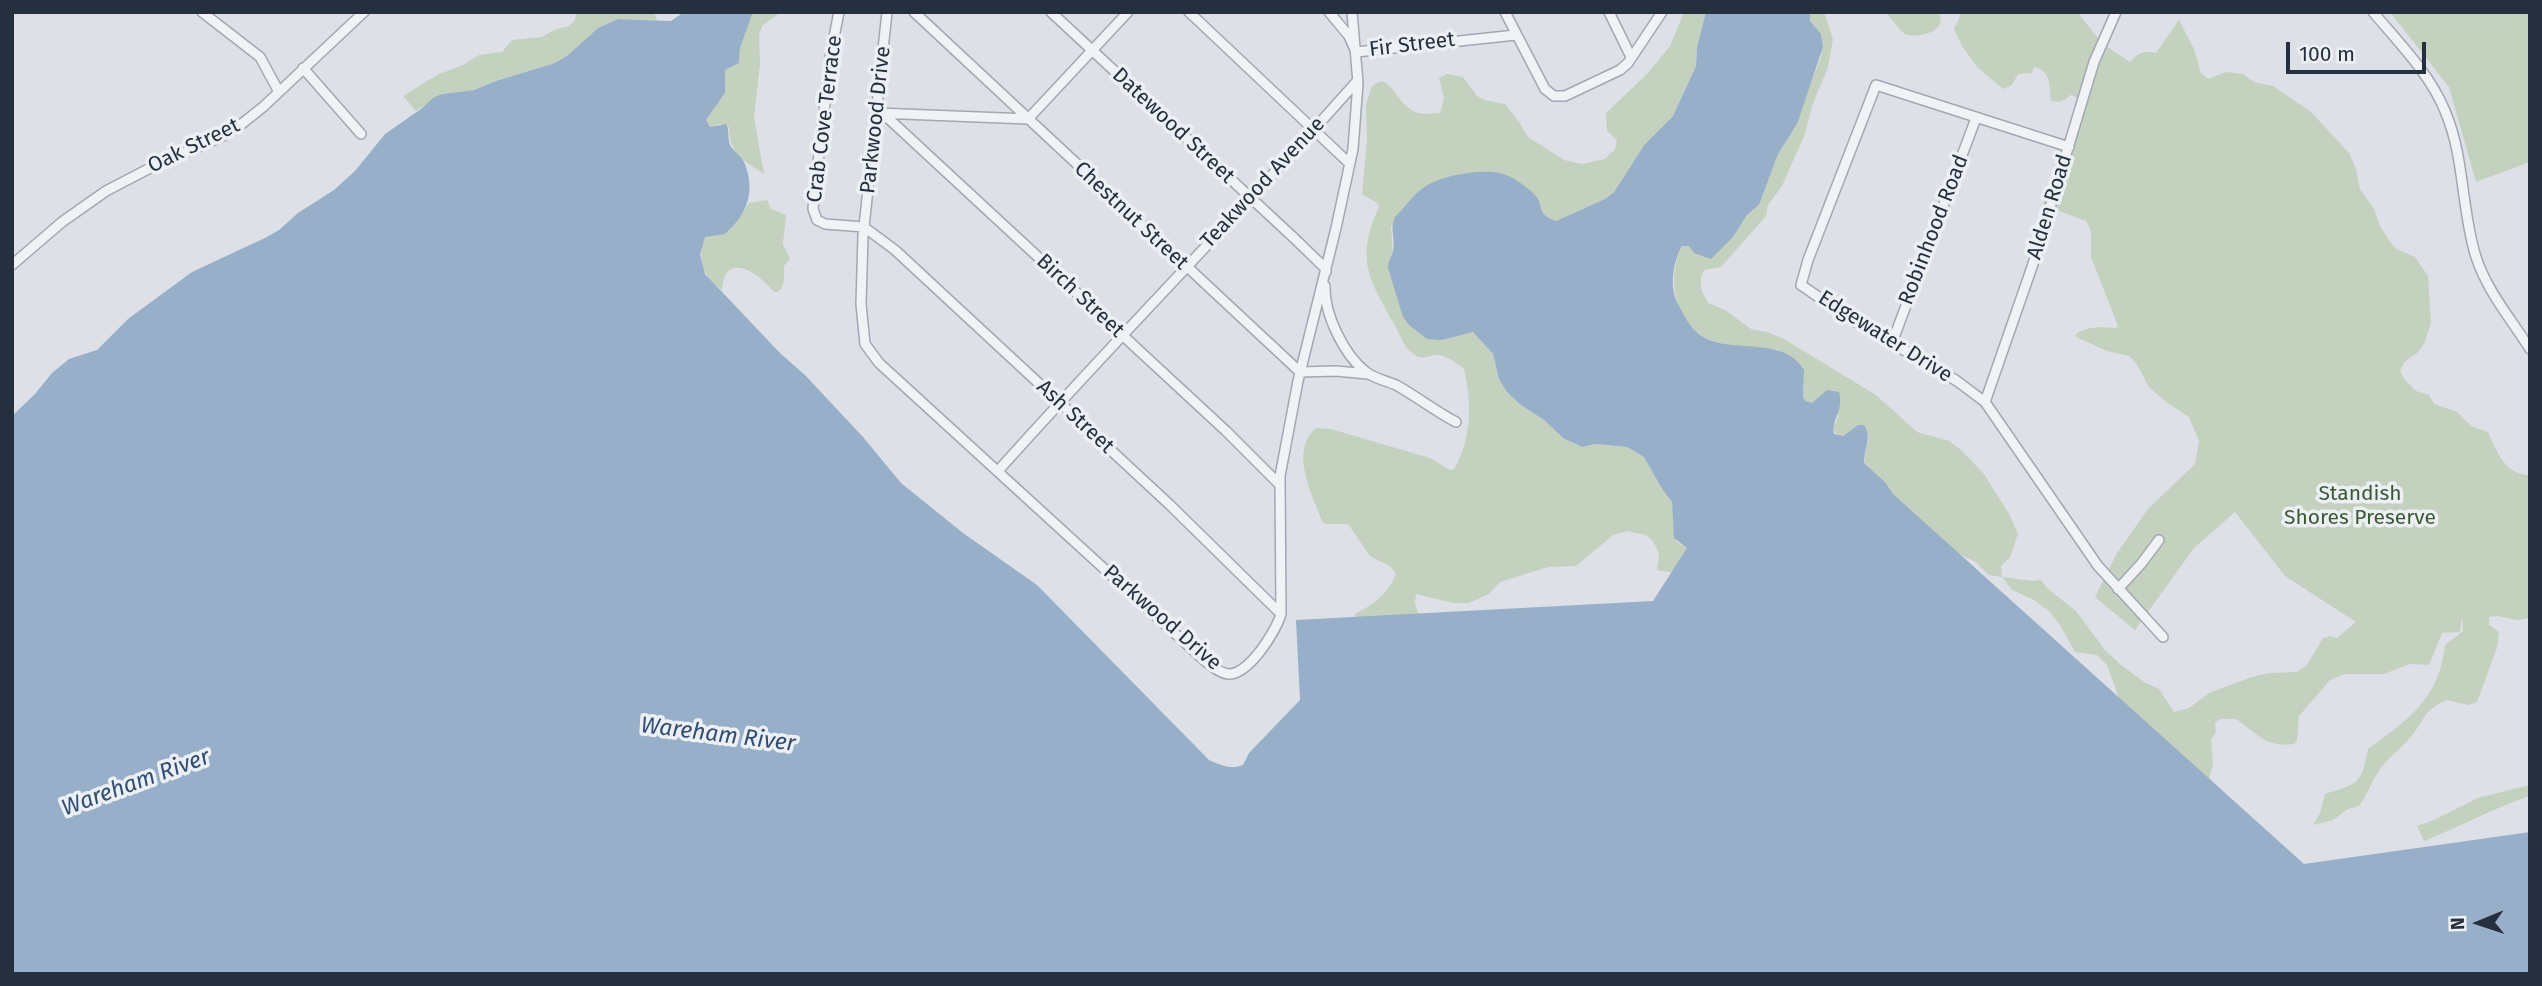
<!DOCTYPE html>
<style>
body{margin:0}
#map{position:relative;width:2542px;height:986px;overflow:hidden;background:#dde1e7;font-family:"Fira Sans",sans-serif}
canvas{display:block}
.frame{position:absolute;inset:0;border:14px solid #262f3e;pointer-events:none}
.north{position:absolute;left:2444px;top:888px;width:70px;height:70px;-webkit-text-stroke:5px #ecf0f5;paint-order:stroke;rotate:268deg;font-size:19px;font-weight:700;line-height:28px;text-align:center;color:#262f3e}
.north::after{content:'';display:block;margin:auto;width:24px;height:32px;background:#262f3e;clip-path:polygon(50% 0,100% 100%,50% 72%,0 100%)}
.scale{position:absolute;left:2286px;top:42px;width:140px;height:32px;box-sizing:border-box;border:4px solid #262f3e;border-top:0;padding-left:9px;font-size:21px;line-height:24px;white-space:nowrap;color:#262f3e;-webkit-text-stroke:5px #ecf0f5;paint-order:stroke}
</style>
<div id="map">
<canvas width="2542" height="986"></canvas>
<div class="frame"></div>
<div class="north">N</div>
<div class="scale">100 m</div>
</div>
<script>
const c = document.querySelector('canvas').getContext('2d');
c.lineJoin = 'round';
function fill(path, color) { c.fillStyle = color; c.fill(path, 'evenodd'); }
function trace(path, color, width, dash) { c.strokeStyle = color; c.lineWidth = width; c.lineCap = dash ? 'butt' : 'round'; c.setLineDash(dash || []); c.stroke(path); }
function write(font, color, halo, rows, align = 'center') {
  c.font = font + ' "Fira Sans",sans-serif'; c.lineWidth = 7; c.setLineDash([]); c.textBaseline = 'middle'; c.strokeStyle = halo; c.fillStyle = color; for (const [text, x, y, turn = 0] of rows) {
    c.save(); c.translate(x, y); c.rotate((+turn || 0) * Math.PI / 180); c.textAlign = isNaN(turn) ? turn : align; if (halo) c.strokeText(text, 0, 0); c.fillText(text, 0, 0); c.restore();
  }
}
fill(new Path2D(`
 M576 12H654L657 20 618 19 598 28 567 57 555 63 496 81 474 90 442 94 416 111 403 96 437 75 463 65 479 55 502 52 512 40 542 37 554 30 569 26 575 20Z
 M753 12H781L763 25 759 34 760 64 754 117 764 174C743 160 729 154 729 127L720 124 710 127 706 124V120L725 93V70L739 63 740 48Z
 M1684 12H1706L1697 47 1696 66 1673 116 1645 144 1614 192 1605 199 1556 221C1543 216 1541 212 1538 199L1501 173H1473L1444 178 1420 190 1391 227 1393 252 1390 276 1395 283 1403 317 1473 332 1493 354 1499 379 1521 405 1544 420 1563 438 1582 447 1595 444 1627 447 1644 457 1662 489 1672 502 1677 542 1687 548 1674 573 1657 570 1659 553 1652 540 1646 535 1627 531 1613 535 1576 566 1548 567 1500 582 1489 594 1469 603H1453L1416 594 1415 603 1419 616 1355 632V614C1373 605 1388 594 1396 574L1391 567 1370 556 1348 524H1325L1322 521C1312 493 1289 452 1316 428L1331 429 1430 458 1450 470 1454 469C1472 438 1472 403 1464 369 1457 363 1445 354 1435 355 1427 356 1423 360 1415 355 1402 347 1401 335 1394 324 1369 278 1355 260 1379 207L1377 203 1362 194 1367 140 1366 105 1372 86 1379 82H1385C1399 93 1402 111 1423 114 1428 114 1434 113 1440 113L1444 98 1439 78 1447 74 1463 77 1477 96 1484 100 1505 104 1519 122 1528 137 1564 160 1582 164 1605 159 1615 149 1617 140 1607 131 1606 113 1647 74 1670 46Z
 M1810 12H1824L1833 39 1828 67 1812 106 1805 134 1782 186 1768 205 1766 216 1721 267 1704 270 1701 277V289L1708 303 1725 310 1751 329 1767 332 1784 339 1876 395 1917 432 1949 441 1961 450 1984 474 2009 514 2018 534 2010 557 2001 566 2002 577 2033 581 2041 580 2047 588 2076 611 2105 650 2121 665 2144 682 2159 689 2174 712 2189 708 2209 693 2252 677 2270 673 2297 672 2307 665 2323 638 2330 636 2337 638 2356 622 2285 576 2235 512 2194 548 2135 630 2095 597 2117 553 2148 509 2195 464 2199 441 2189 417 2166 402 2149 387 2136 363 2129 356 2107 351 2076 337V334C2088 326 2103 327 2116 328L2118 326 2091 257V231L2086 221 2043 205 2058 156 2070 160 2087 104 2079 94 2078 98 2071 95 2061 102 2051 101C2048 85 2053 72 2034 67L2032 73 2018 74 2012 85 2003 89 1977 67 1962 46 1954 29 1962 12H2077L2103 44 2130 62C2138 53 2143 50 2156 53L2179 20 2194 49 2201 73 2208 79 2226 72 2243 74 2254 82 2273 86 2311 112 2349 153 2356 169 2360 189 2374 209 2380 226 2390 242 2396 249 2415 257 2428 276 2431 323 2424 344 2417 353 2404 362 2400 371 2404 379 2416 391 2429 395 2434 404 2457 412 2471 426 2488 432C2497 452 2505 475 2530 475V618L2517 620 2497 616 2489 617V625L2499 632 2497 648 2477 702 2468 705 2447 700C2421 711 2425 721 2409 739 2399 750 2387 759 2378 772 2371 783 2367 795 2359 806L2348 809 2333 820 2313 825 2320 813 2325 794C2358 783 2361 785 2368 749 2408 719 2439 700 2445 645L2463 631 2462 616 2460 632 2442 633 2429 665 2410 664 2384 674H2345L2330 680 2299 716 2297 741 2294 744C2265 748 2257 733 2236 719H2220L2215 723 2216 732 2211 740 2213 764 2208 783 2126 718 2107 665 2097 655 2075 652 2060 625 2049 611 2034 600 2012 590 2002 577 1988 575 1976 562 1943 546 1895 498 1885 482 1864 463 1868 439 1858 425 1843 436H1836L1833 428 1839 415 1804 401 1803 397 1804 384 1777 349C1754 348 1728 348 1706 338 1673 323 1667 275 1682 246H1690L1693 249 1733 237 1747 215 1759 205 1778 154 1797 124 1802 104 1820 60 1823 47 1821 34 1810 21Z
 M1884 12H1940C1940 15 1941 21 1940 24 1936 34 1912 39 1904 33 1896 27 1893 18 1884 12Z
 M2390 12H2530V162L2476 182 2449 87Z
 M767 200 771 209 786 215 783 244 790 259 784 266C784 276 786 284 778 292H774C766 282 739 256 726 274 723 278 723 285 722 290 703 276 696 259 705 237L730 230 749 203Z
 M2530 785V796C2493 808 2460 827 2424 841L2417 826 2434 820 2478 798Z`), '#c3d1be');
fill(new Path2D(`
 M684 12H753L740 48 739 63 725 70V93L706 120 710 127 726 124C730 130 727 137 730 145 733 151 741 155 744 162 756 190 748 214 725 234L705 237 700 255 705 274 780 353 805 375 863 437 901 483 963 533 1037 585 1209 760C1220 765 1231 770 1243 765L1249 753 1300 700 1296 620 1653 601 1687 548 1674 538 1672 502 1662 489 1644 457 1627 447 1595 444 1582 447 1563 438 1544 420 1521 405 1507 392 1499 379 1493 354 1473 332 1442 340 1427 339 1409 325 1403 317 1388 268C1388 261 1391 258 1393 252 1396 239 1389 229 1395 217 1405 208 1414 193 1426 186 1443 175 1481 169 1500 173 1510 175 1526 186 1533 193 1546 205 1534 213 1556 221L1605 199 1614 192 1645 144 1673 116 1696 66 1697 47 1706 12H1810V21L1821 34 1823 47 1797 124 1778 154 1759 205 1747 215 1733 237 1711 259 1694 253 1689 246H1682C1673 262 1669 287 1678 304 1684 315 1689 327 1700 335 1732 356 1783 334 1804 370L1803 397 1805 401 1812 403 1827 390 1839 392C1844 412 1831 419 1834 434L1843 436 1858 425H1864C1872 437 1864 450 1864 463L1885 482 1893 494 2304 864 2530 832V974H12V416L35 394 52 373 69 359 97 350 128 319 192 272 265 238 279 230 298 213 334 190 355 171 385 134 421 109 433 98 442 94 474 90 496 81 555 63 567 56 598 28 618 19 671 21Z`), '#97afc8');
const minor = new Path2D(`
 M202 12 260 57 279 92
 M839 12 831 52 815 188 813 209 817 220 825 224 864 227 895 250 1170 505 1281 614
 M887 12 863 236 861 304 865 344 879 363 1204 660C1211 665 1219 673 1228 674 1249 675 1276 631 1281 614L1280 476 1298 381 1336 228 1353 149 1358 83 1352 12
 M914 12 1300 372 1336 371 1368 374
 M1051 12 1294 238 1326 269V272
 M1189 12 1350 164
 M1329 12 1349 36 1356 52 1516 35
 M1505 12 1545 89 1554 96H1565L1620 70 1628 63 1662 12
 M1609 12 1631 57
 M2373 12C2399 43 2430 74 2445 111 2465 157 2461 210 2476 257 2487 291 2511 319 2530 349
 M303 68 361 134
 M876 113 889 119 1226 431 1279 484
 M878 113 1028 119 1128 12
 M2069 147 1876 85 1808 260 1801 285 1849 318 1957 381 1985 402 2098 566 2163 637
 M12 265 62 222 106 191 152 167 221 137 239 126 263 107 364 12
 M1325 286C1324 314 1344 355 1366 372 1373 378 1387 381 1396 385 1416 396 1435 411 1456 422
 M1892 343 1976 118
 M1985 402 2033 264 2094 62 2116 12
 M998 471C1116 339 1241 213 1358 80
 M2118 589 2141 564 2159 540`);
trace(minor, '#a2a8b1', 12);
trace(minor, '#f0f2f5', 9);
write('21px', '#262f3e', '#ecf0f5', [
 ["Fir Street",1412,45,-7],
 ["Crab Cove Terrace",825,119,-83],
 ["Parkwood Drive",876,120,-84],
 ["Datewood Street",1173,126,43],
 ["Oak Street",194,146,-26],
 ["Teakwood Avenue",1263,183,-47],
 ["Alden Road",2050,207,-73],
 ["Chestnut Street",1131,216,43],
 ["Robinhood Road",1934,230,-69],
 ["Birch Street",1080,296,43],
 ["Edgewater Drive",1885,337,32],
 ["Ash Street",1075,417,43],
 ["Parkwood Drive",1162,618,41]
]);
write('21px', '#3a5933', '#ecf0f5', [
 ["Standish",2360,494],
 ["Shores Preserve",2360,518]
]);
write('italic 23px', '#304d72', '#ecf0f5', [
 ["Wareham River",718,735,7],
 ["Wareham River",136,783,-20]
]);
</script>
